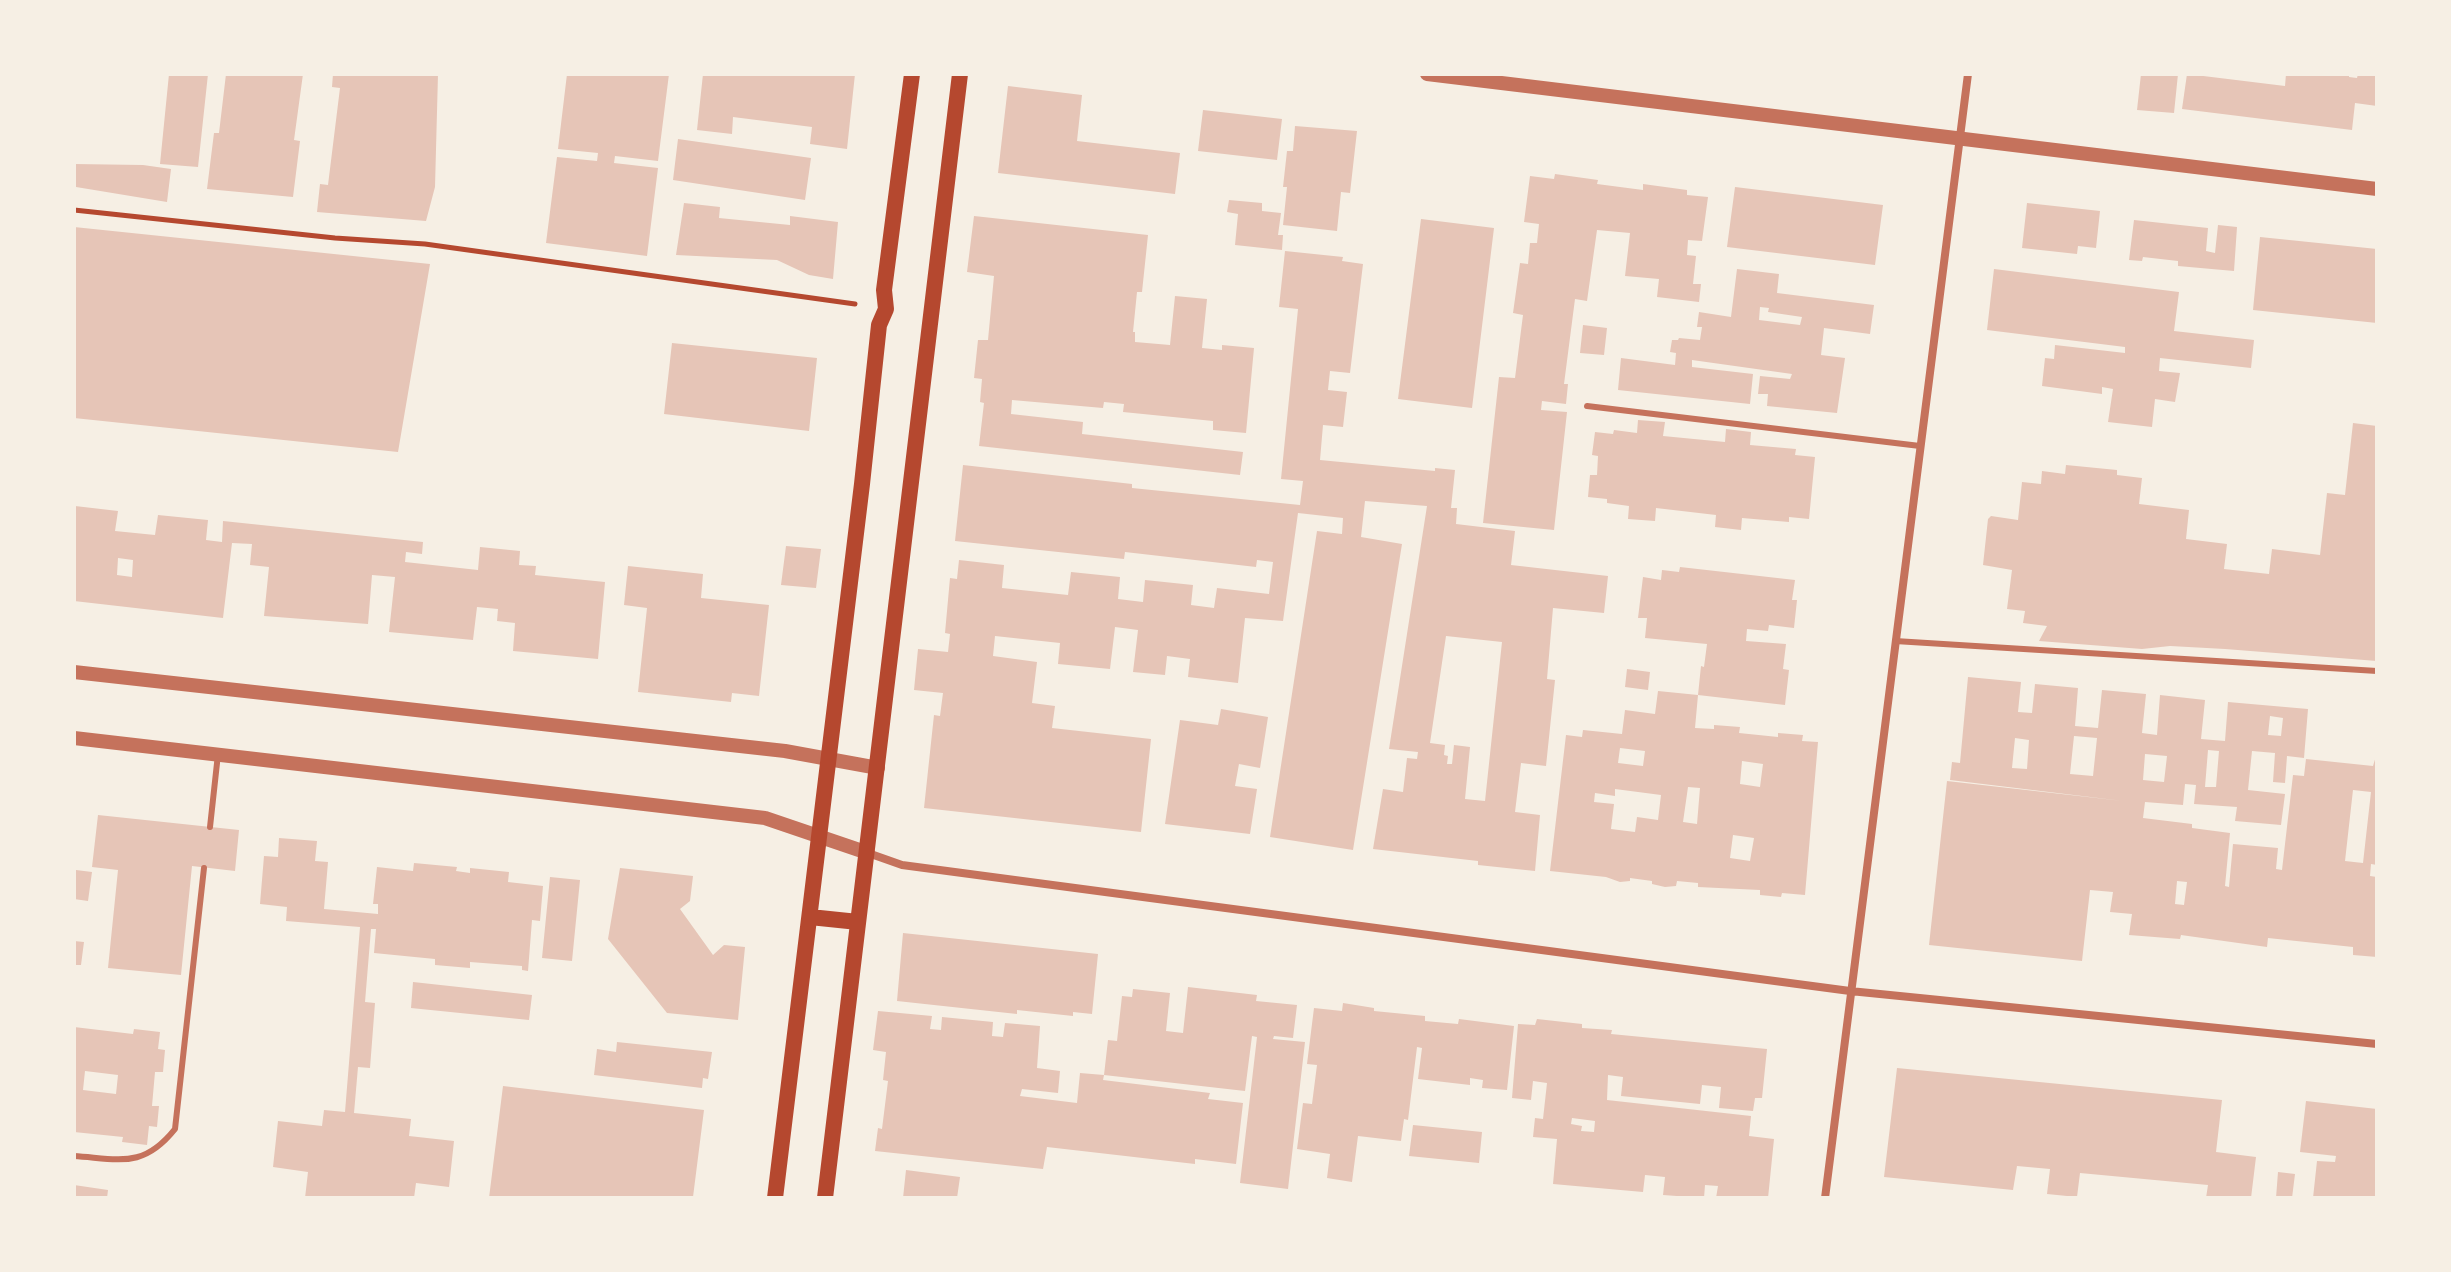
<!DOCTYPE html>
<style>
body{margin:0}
#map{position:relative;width:2451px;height:1272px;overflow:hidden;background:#f6efe4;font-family:Mulish,sans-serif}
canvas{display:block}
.frame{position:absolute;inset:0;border:76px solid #f6efe4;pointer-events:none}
</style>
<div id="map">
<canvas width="2451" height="1272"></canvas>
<div class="frame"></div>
</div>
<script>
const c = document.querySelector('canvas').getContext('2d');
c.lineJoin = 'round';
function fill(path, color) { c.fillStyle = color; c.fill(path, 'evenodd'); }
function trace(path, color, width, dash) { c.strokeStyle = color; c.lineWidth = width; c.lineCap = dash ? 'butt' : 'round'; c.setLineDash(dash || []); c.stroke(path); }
fill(new Path2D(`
 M169 74H208L198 167 160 164Z
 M226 74H303L294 140 300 141 293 197 207 189 214 133H219Z
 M333 74H438L435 187 426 221 317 212 320 184 328 185 340 88 332 87Z
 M567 74H669L658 161 615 156 614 163 658 168 647 256 546 243 557 157 597 161 598 153 558 149Z
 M703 74H855L847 149 810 144 812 127 733 117 732 134 697 130Z
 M2141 74H2178L2174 113 2137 110Z
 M2187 74 2285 86 2286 74H2349V77L2357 78 2358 74H2377V106L2355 103 2352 130 2182 109Z
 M1008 86 1082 95 1077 141 1180 153 1175 194 998 173Z
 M1203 110 1282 119 1277 160 1198 151Z
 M1295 126 1357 131 1350 193 1341 192 1337 231 1283 225 1287 187H1283L1287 151H1293Z
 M678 139 811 158 805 200 673 180Z
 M74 164 143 165 171 169 167 202 76 187Z
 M1555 174 1598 180 1597 184 1643 190V184L1687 190V195L1708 197 1702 241 1688 240 1687 255 1696 256 1693 284H1701L1699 302 1657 297 1659 279 1625 276 1630 233 1597 230 1587 301 1575 299 1564 384H1568L1566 404 1542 401 1541 410 1567 412 1554 530 1483 523 1499 377 1515 378 1523 315 1513 313 1520 263 1528 264 1530 243H1537L1539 224 1524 222 1530 176 1554 179Z
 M1735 187 1883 205 1875 265 1727 247Z
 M1229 200 1262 203V211L1281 213 1278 235H1283L1282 250 1235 245 1238 214 1227 212Z
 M684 203 720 207 719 218 790 225V216L838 222 833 279 809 275 777 260 676 255Z
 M2027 203 2100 211 2096 248 2078 246 2077 254 2022 248Z
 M974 216 1148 235 1142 292H1137L1133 332H1135V342L1170 345 1175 296 1207 299 1202 348 1222 350V345L1254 348 1246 433 1213 430V421L1123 412 1124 404 1104 402 1103 408 1012 400 1011 414 1083 422 1082 434 1243 452 1240 475 979 446 984 403 980 402 982 379 974 378 978 340H988L994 276 967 272Z
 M1421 219 1494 228 1472 408 1398 399Z
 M2134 220 2208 228 2206 251 2215 253 2218 225 2237 227 2234 271 2178 266V261L2143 257 2142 261 2129 260Z
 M74 227 430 264 398 452 74 418Z
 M2260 237 2377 249V323L2253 310Z
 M1285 251 1343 257 1342 261 1363 264 1350 373 1330 371 1328 390 1347 392 1343 427 1323 425 1320 460 1435 471V468L1455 470 1451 508H1457L1456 524 1515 531 1511 565 1608 576 1604 613 1553 608 1547 679 1555 680 1546 766 1521 763 1515 812 1540 815 1535 871 1478 865V861L1373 849 1383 789 1403 792 1407 758 1417 759 1418 752 1389 749 1427 506 1365 501 1361 537 1402 544 1353 850 1270 837 1317 531 1342 534 1343 518 1298 513 1283 621 1245 618 1238 683 1188 677 1190 659 1167 656 1165 675 1133 672 1138 630 1115 627 1110 669 1058 664 1060 643 995 636 993 656 1037 662 1032 703 1055 706 1052 728 1151 739 1141 832 924 808 934 715 940 716 943 693 914 690 918 649 948 652 950 634 945 633 950 578 957 579 959 560 1004 565 1002 588 1068 595 1071 572 1120 577 1118 599 1143 602 1145 580 1193 585 1191 605 1214 608 1217 588 1269 594 1273 562 1257 560 1256 567 1125 552 1124 559 955 541 963 465 1132 484V488L1300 505 1303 481 1281 479 1298 309 1279 307ZM1446 636 1502 642 1485 801 1465 799 1470 747 1454 745 1452 764H1447L1448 756 1444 755 1445 745 1430 743Z
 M1737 269 1779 274 1777 293 1874 305 1870 334 1824 328 1821 355 1845 358 1837 413 1767 406 1768 394H1758L1760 376 1790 379 1792 374 1692 360V367L1753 374 1750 404 1618 390 1621 358 1675 365 1676 353 1670 352 1672 340H1678L1679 338 1700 340 1702 327H1697L1699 312 1731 317ZM1760 307 1769 308 1768 312 1802 317 1800 325 1759 320Z
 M1994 269 2179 292 2174 331 2254 340 2251 368 2160 358 2159 371 2180 373 2175 402 2155 399 2152 427 2108 422 2113 389 2102 387V394L2042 386 2045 358 2054 359 2055 345 2125 353V347L1987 330Z
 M1583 325 1607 328 1604 355 1580 353Z
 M672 343 817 358 809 431 664 414Z
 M1638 420 1665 422 1663 436 1725 442 1726 429 1751 432 1750 445 1796 449 1795 455 1815 457 1809 519 1789 517V522L1742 518 1741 530 1715 527 1716 515 1656 508 1655 521 1628 519 1629 506 1607 503V499L1588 497 1590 475H1597L1598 456 1592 455 1595 432 1613 434 1614 430 1637 433Z
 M2353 423 2377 426V661L2225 649 2170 646 2142 649 2039 641 2047 626 2023 623 2025 611 2007 609 2012 570 1983 565 1988 519 1991 516 2018 520 2022 482 2041 484 2042 471 2065 474 2066 465 2117 470V475L2142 478 2139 504 2189 510 2186 539 2227 544 2224 569 2269 574 2272 549 2320 555 2327 493 2345 495Z
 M75 506 118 511 115 531 155 535 158 515 208 520 206 540 222 542 223 521 423 542 422 554 406 552 405 562 478 570 480 547 520 551 519 565 536 566 535 575 605 582 598 659 513 651 515 623 497 621 498 609 477 607 473 640 389 632 395 577 372 575 368 624 264 616 269 567 250 565 252 544 232 543 223 618 74 601ZM118 558 133 560 132 577 117 575Z
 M786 546 821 549 816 588 781 585Z
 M628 566 703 574 701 598 769 605 759 696 732 693 731 702 638 692 647 608 624 605Z
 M1680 567 1795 580 1792 600H1797L1794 628 1769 625 1768 631 1747 629 1746 641 1786 644 1783 669 1789 670 1785 705 1698 695 1701 666 1704 667 1707 644 1645 638 1647 618H1638L1643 577 1661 580 1662 570 1679 572Z
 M1627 669 1650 672 1648 690 1625 687Z
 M1968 677 2021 682 2018 712 2032 713 2035 684 2078 688 2075 726 2098 728 2102 690 2146 694 2142 733 2157 735 2160 695 2205 700 2201 739 2225 741 2228 702 2308 709 2304 758 2287 756 2285 783 2273 782 2275 753 2252 751 2248 790 2285 794 2281 825 2235 821 2237 807 2194 804 2196 785 2185 784 2183 805 2145 802 2143 818 2192 824V828L2230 833 2225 886 2229 887 2233 844 2278 848 2276 869 2282 870 2293 775 2304 776 2306 759 2373 766 2377 753V865L2371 864 2370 876 2377 877V957L2353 955V947L2268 938 2267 947 2181 935 2180 939 2129 935 2132 914 2110 912 2113 892 2090 890 2082 961 1929 945 1947 781 2123 801 1950 780 1952 762 1960 763ZM2270 716 2283 718 2281 736 2268 735ZM2074 736 2097 738 2093 776 2070 774ZM2015 738 2029 740 2027 769 2012 768ZM2208 750 2219 751 2216 787H2205ZM2145 754 2167 756 2164 782 2143 780ZM2353 790 2371 792 2363 863 2345 861ZM2177 881 2187 882 2184 905 2175 904Z
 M1658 691 1698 695 1695 728 1714 729V725L1740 727 1739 733 1778 737V733L1803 735 1802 741 1818 742 1805 895 1782 893 1781 897 1760 895V890L1698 887V883L1677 881 1676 886 1665 887 1652 884V881L1630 878V881L1620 882 1606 877 1550 871 1566 735 1582 737 1583 730 1622 734 1625 710 1655 714ZM1620 748 1645 751 1643 766 1618 763ZM1742 761 1763 764 1760 787 1740 784ZM1688 787 1700 788 1697 824 1683 822ZM1615 789 1661 795 1658 820 1637 817 1635 832 1611 829 1614 804 1594 802 1595 793 1615 796ZM1733 835 1754 838 1750 861 1730 858Z
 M1221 709 1268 717 1260 768 1239 764 1235 786 1257 789 1250 834 1165 824 1180 720 1218 725Z
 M98 815 239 830 235 871 192 866 181 975 108 968 118 870 92 867Z
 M279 838 317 841 315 861 328 862 324 909 378 914V904H373L377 867 413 871 414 863 457 867 456 871 470 873V868L509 872 508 882 543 886 540 921 532 920 528 971 522 970V966L470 962V968L435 965V959L374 953 376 929H371L365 1002 375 1003 370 1068 358 1067 354 1113 411 1119 409 1136 454 1141 449 1187 416 1183 414 1198H305L308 1172 273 1167 278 1121 322 1126 324 1110 345 1112 360 927 286 921 287 907 260 904 264 856 278 857Z
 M620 868 693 876 690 901 680 909 713 955 724 945 745 947 738 1020 667 1013 608 939Z
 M76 870 92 872 88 901 74 899Z
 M550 877 580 880 572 961 542 958Z
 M903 933 1098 954 1092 1014 1073 1012V1016L1017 1010V1014L897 1001Z
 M74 941 84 942 81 965H74Z
 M413 982 532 995 529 1020 411 1008Z
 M1188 987 1257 995 1256 1001 1297 1005 1293 1038 1274 1036 1273 1039 1305 1042 1288 1189 1240 1183 1257 1037 1252 1036 1245 1091 1104 1075 1103 1080 1210 1093 1208 1099 1243 1103 1236 1164 1195 1159V1164L1047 1147 1043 1169 875 1151 878 1128 882 1129 888 1081 883 1080 886 1052 873 1050 878 1011 932 1016 930 1029 941 1030 942 1017 993 1022 992 1036 1003 1037 1005 1023 1040 1026 1037 1068 1060 1071 1058 1093 1022 1089 1020 1096 1077 1103 1080 1073 1104 1075 1108 1040 1117 1041 1122 996 1132 997 1133 989 1170 993 1166 1031 1183 1033Z
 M1343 1003 1374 1008V1011L1425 1016V1021L1458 1024 1459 1019 1514 1026 1507 1090 1482 1088 1483 1080 1470 1078V1085L1418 1079 1422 1048 1417 1047 1408 1120 1404 1119 1401 1141 1358 1136 1352 1182 1327 1178 1330 1154 1297 1149 1303 1103 1312 1104 1317 1065 1307 1064 1314 1008 1342 1011Z
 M1537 1019 1582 1024V1028L1612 1030 1611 1034 1767 1049 1762 1098H1755L1753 1111 1719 1108 1721 1087 1702 1085 1700 1104 1621 1096 1623 1077 1608 1075 1607 1100 1751 1116 1749 1136 1774 1139 1768 1198H1716L1718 1186 1705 1185 1704 1198 1663 1195 1665 1177 1645 1175 1643 1192 1553 1184 1557 1139 1533 1137 1535 1118 1543 1119 1547 1083 1533 1081 1531 1100 1512 1098 1518 1024 1535 1025ZM1572 1118 1595 1121 1594 1132 1581 1131 1582 1126 1571 1124Z
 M74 1027 133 1034 134 1029 160 1032 158 1049 165 1050 163 1072H155L152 1106H159L157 1127 149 1126 147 1145 122 1142 123 1137 74 1132ZM85 1071 118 1075 116 1094 83 1090Z
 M617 1042 712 1052 708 1079 703 1078 702 1088 594 1075 597 1049 616 1052Z
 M1897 1068 2222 1100 2216 1152 2256 1157 2251 1198H2206L2208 1185 2080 1173 2077 1197 2047 1194 2050 1169 2017 1166 2013 1190 1884 1177Z
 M503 1086 704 1110 693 1197 489 1198Z
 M2306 1101 2377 1109V1198H2313L2317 1161 2335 1162 2336 1156 2300 1152Z
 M1413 1125 1482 1132 1479 1163 1409 1156Z
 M906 1170 960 1177 957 1198H903Z
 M2278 1172 2295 1174 2292 1198H2276Z
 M74 1185 108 1190 107 1198H74Z`), '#e6c5b7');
trace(new Path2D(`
 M74 210 335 238 425 244 855 304`), '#b5482f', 5);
trace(new Path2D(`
 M1587 406 1920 446
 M1895 641 2377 671
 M210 827 218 754
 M74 1156C120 1159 143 1169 175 1129L204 868`), '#c5725c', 6);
trace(new Path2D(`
 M868 853 902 865 1850 991 2377 1044
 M1825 1198 1968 74`), '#c5725c', 8);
trace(new Path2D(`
 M1427 74 2377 189
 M74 672 785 751 878 768
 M74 738 765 818 868 853`), '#c5725c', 14);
trace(new Path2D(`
 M810 917 858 922
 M775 1198 862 484 879 325 886 309 884 290 912 74
 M825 1198 960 74`), '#b5482f', 16);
</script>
